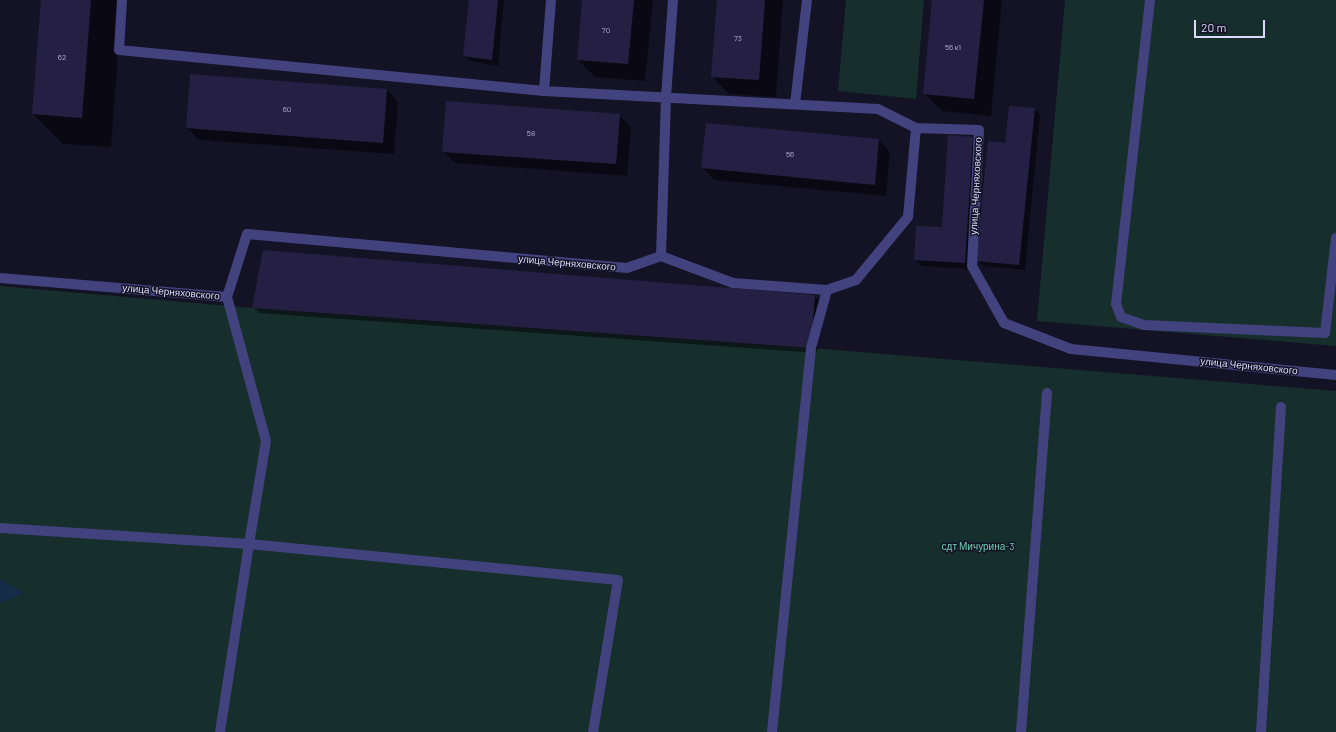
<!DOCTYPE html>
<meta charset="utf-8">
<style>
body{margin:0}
#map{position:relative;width:1336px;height:732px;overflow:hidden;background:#141225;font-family:Barlow,sans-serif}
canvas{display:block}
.scale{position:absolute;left:1194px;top:20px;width:71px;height:18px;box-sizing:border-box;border:2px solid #dcdafb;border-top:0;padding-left:5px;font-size:12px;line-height:14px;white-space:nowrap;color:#dcdafb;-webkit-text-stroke:3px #141225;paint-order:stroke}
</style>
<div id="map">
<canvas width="1336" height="732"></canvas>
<div class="scale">20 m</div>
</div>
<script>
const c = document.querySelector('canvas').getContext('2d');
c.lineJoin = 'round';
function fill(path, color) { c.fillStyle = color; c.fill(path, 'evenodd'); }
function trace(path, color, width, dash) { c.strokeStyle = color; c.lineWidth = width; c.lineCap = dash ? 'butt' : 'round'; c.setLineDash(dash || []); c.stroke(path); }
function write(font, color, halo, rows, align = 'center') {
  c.font = font + ' Barlow,sans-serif'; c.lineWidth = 3; c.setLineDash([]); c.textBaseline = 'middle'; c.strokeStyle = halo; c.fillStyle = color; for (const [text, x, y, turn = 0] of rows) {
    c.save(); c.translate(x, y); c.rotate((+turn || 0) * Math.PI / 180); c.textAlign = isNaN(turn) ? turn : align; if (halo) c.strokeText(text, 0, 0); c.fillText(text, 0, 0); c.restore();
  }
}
fill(new Path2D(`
 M846 0H924L916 99 838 91Z
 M1065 0H1336V346L1037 321Z
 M0 286 252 308 811 348 1336 391V732H0V603L23 593 0 579Z`), '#162e2c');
fill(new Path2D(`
 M0 579 24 593 0 603Z`), '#162d4a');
fill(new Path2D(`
 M42 0H122L111 147 63 144 33 114Z
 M470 0H504L498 66 470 61 464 56Z
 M583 0H653L645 81 595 77 578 60Z
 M718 0H783L776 97 729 94 712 76Z
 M933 0H1002L991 116 942 111 924 94Z
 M387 90 398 102 394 154 199 140 187 128Z
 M1035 109 1040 115 1025 270 983 266 977 260 1006 144Z
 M619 115 631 127 627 176 455 163 443 151Z
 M972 138 978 144 970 269 921 266 915 260 943 228Z
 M879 140 890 152 886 196 714 180 703 168Z
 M814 296 820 301 817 353 259 313 253 307Z`), '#0007');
fill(new Path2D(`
 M41 0H91L82 118 32 114Z
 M469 0H498L492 60 463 56Z
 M582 0H634L628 64 577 60Z
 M717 0H765L759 80 711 77Z
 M932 0H984L974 99 923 94Z
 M190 74 387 89 383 143 186 128Z
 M446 101 620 114 616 164 442 152Z
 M1009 106 1035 108 1019 265 976 261 988 141 1005 143Z
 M706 123 879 139 875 185 701 168Z
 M948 135 973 137 965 263 914 260 916 226 942 227Z
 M263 250 815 295 811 348 252 308Z`), '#252043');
trace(new Path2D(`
 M122 0 119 50 544 91 878 109 916 128
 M1150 0 1116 304 1121 317 1144 325 1325 333 1336 238
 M544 91 551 0
 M795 104 807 0
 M661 256 666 97
 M0 278 227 297 247 234 627 268 661 256 733 283 827 290 856 280 908 217 916 128 979 130 972 266 1004 323 1071 349 1336 375
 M0 528 249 544 266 441 227 297
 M220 732 249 544 618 580 593 732
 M772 732 811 348 827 290
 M1021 732 1047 393
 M1261 732 1281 407`), '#42437e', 10);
trace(new Path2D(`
 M666 97 673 0`), '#42437e', 10);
write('8px', '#aeaccd', null, [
 ["70",606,30],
 ["73",738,38],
 ["56 к1",953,47],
 ["62",62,57],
 ["60",287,109],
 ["58",531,133],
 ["56",790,154]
]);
write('10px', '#dcdafb', '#141225', [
 ["улица Черняховского",976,186,-87],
 ["улица Черняховского",567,263,5],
 ["улица Черняховского",171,292,5],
 ["улица Черняховского",1249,366,6]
]);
write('10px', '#6ed3b4', '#141225', [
 ["сдт Мичурина-3",978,547]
]);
</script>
